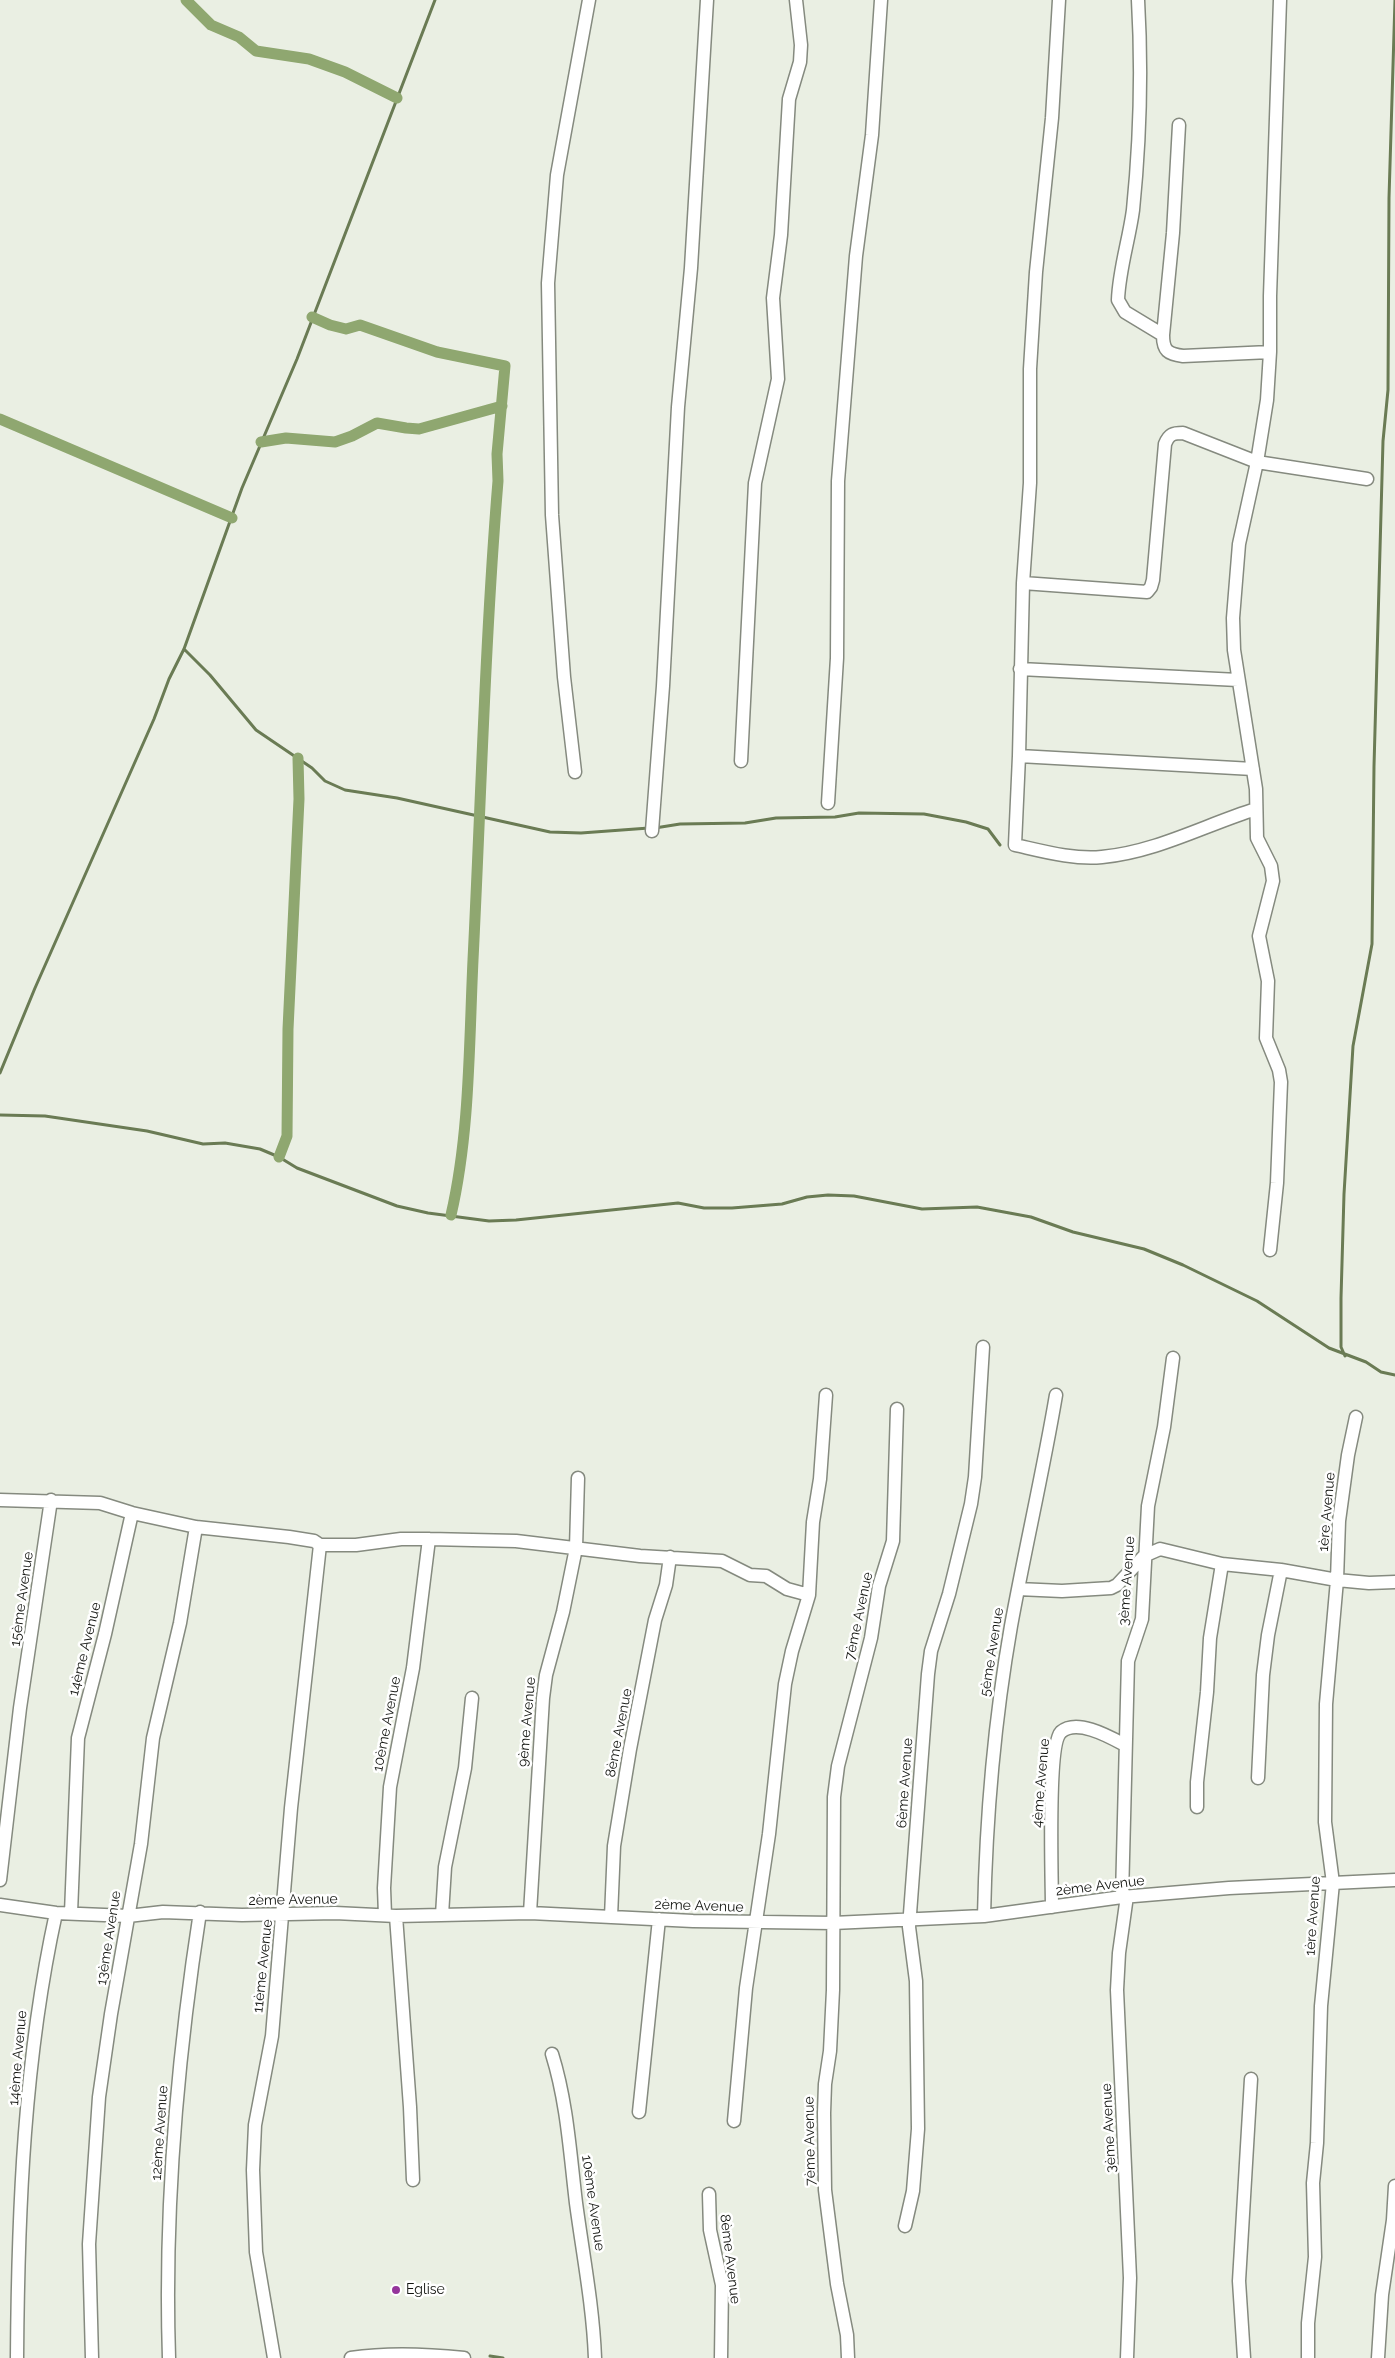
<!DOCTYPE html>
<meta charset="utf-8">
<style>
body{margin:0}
canvas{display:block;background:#eaefe3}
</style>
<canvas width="1395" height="2358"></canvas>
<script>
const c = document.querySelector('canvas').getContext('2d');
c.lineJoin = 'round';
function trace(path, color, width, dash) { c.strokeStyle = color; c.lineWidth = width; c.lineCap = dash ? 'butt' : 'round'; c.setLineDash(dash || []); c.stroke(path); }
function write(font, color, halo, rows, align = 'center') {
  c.font = font + ' Raleway,sans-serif'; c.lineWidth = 5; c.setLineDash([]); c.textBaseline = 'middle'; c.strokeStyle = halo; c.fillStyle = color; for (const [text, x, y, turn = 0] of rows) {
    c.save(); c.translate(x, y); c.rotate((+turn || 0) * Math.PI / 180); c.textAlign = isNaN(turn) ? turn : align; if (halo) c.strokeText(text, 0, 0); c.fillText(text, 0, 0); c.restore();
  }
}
trace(new Path2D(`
 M184 649 210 675 256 730 312 768 325 781 345 790 397 798 550 832 581 833 649 828
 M655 828 680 824 745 823 776 818 835 817 859 813 924 814 966 822 988 829 1000 845
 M0 1073 35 988 154 719 169 679 184 649 242 488 297 359 435 0
 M0 1115 45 1116 147 1131 203 1144 225 1143 260 1149 279 1157 297 1168 397 1206 428 1213 489 1221 516 1220 678 1203 704 1208H732L782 1204 807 1197 828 1195 854 1196 922 1209 977 1207 1031 1217 1073 1232 1144 1249 1183 1265 1257 1301 1329 1348 1366 1362 1381 1372 1395 1375
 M1345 1356 1341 1347V1298L1344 1194 1353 1046 1372 944 1374 766 1383 441 1388 390 1389 198 1395 0
 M490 2356 503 2358`), '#6a7b54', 3);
trace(new Path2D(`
 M186 0 211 25 239 37 256 51 309 59 345 72 397 98
 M312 317 330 325 346 329 360 325 437 352 505 366 497 454 498 481C485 640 481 800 473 960 469 1044 470 1133 451 1215
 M0 419 232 518
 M261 442 286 438 335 442 352 436 377 423 406 428 419 429 502 406
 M279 1157 287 1136 288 1029 299 799 298 758`), '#8fa770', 11);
const minor = new Path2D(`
 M1059 0 1052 118 1036 272 1030 369V483L1023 583 1019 756 1015 845C1042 851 1074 860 1102 857 1156 852 1205 825 1256 809
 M1138 0C1142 69 1140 141 1133 210 1129 240 1119 270 1118 300L1125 312 1163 335C1163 351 1168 354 1183 356L1270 352
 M1163 335 1173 233 1179 125
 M1023 583 1147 592 1151 587 1153 580 1165 444C1169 434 1173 433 1183 433L1257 462 1367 479
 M1020 669 1238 680
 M1019 756 1253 769
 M741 761 755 483 778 379 773 298 781 235 789 99 800 62 801 45 796 0
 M575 772 564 677 552 515 548 283 557 175 589 0
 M828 803 837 658 838 481 856 256 872 135 881 0
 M652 831 663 686 678 407 691 268 707 0
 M1270 1250 1277 1183 1281 1082 1279 1070 1266 1038 1268 981 1259 936 1273 881 1271 866 1257 838 1256 789 1234 650 1233 618 1239 544 1257 462 1267 400 1270 352V296L1280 0
 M0 1500 100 1503 132 1513 196 1527 289 1537 314 1541 320 1545H356L401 1539H429L516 1541 640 1556 722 1561 750 1575 766 1576 787 1589 809 1595 792 1651 785 1684 769 1834 746 1988 734 2121
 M1018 1589 1062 1591 1111 1588 1117 1585 1144 1556 1160 1549 1222 1564 1281 1570 1337 1580 1369 1583 1395 1582
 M809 1595 813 1522 820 1479 826 1395
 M1258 1778 1263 1675 1268 1635 1281 1570
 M1197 1807V1782L1207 1692 1210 1638 1222 1564
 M0 1880 20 1708 51 1500
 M1127 1896 1119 1953 1117 1990 1130 2278 1127 2358
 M1122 1897 1128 1661 1142 1619 1148 1506 1164 1427 1173 1358
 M0 1905 56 1913 128 1916 163 1912 242 1915 335 1913 396 1916 530 1913 693 1921 833 1923 984 1916 1122 1897 1229 1888 1395 1880
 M1052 1907C1052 1881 1047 1745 1061 1732 1077 1718 1110 1737 1125 1745
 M71 1913 78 1738 105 1634 132 1513
 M530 1913 543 1698 546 1675 563 1612 576 1548 578 1478
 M385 1915 384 1888 390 1787 413 1668 429 1539
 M442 1915 445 1867 465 1768 472 1698
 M396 1916 410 2107 413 2180
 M984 1916C986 1818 994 1723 1011 1626 1025 1549 1043 1472 1056 1395
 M611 1917 614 1846 630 1749 655 1620 666 1585 670 1557
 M552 2054C567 2102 570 2153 576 2203 583 2255 593 2306 595 2358
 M639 2112 659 1919
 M709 2194 710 2230 722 2285 721 2358
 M905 2226 913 2191 918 2129 916 1981 909 1927 928 1674 931 1651 949 1594 971 1504 975 1477 983 1347
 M17 2358C18 2209 24 2059 56 1913
 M92 2358 89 2244 99 2097 111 2014 141 1844 153 1738 180 1623 196 1527
 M169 2358C164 2209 177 2060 200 1912
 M274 2358 256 2252 253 2170 255 2125 272 2036 291 1808 320 1545
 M351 2358C389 2352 427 2354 464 2358
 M848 2358 847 2335 837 2284 825 2190 824 2113 825 2084 830 2051 833 1990 834 1797 838 1766 871 1638 879 1586 893 1541 897 1409
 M1244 2358 1239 2281 1251 2079
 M1308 2358V2323L1315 2257 1313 2183 1317 2143 1321 2006 1333 1883 1325 1822 1326 1704 1337 1580 1339 1521 1348 1455 1356 1417
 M1378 2358 1382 2295 1393 2220 1395 2186`);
trace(minor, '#858a7f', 15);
trace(minor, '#fff', 12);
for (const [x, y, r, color] of [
 [396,2290,5,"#95359c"]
]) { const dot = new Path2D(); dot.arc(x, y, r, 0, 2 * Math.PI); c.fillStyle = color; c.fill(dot); trace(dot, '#fff', 2); }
write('14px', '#131511', '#fff', [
 ["1ère Avenue",1327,1512,-85],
 ["3ème Avenue",1127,1581,-86],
 ["15ème Avenue",22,1599,-82],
 ["7ème Avenue",859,1616,-78],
 ["14ème Avenue",85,1649,-76],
 ["5ème Avenue",992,1652,-81],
 ["9ème Avenue",527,1722,-85],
 ["10ème Avenue",387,1724,-79],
 ["8ème Avenue",619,1733,-79],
 ["6ème Avenue",905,1783,-86],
 ["4ème Avenue",1041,1783,-85],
 ["2ème Avenue",1100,1886,-7],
 ["2ème Avenue",293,1900,-1],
 ["2ème Avenue",699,1906,2],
 ["1ère Avenue",1313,1916,-86],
 ["13ème Avenue",109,1938,-81],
 ["11ème Avenue",263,1966,-84],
 ["14ème Avenue",18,2058,-85],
 ["3ème Avenue",1109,2128,-93],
 ["12ème Avenue",160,2133,-86],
 ["7ème Avenue",810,2141,-91],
 ["10ème Avenue",593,2203,82],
 ["8ème Avenue",730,2259,83]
]);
write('14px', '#131511', '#fff', [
 ["Eglise",406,2290]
], 'left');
</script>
